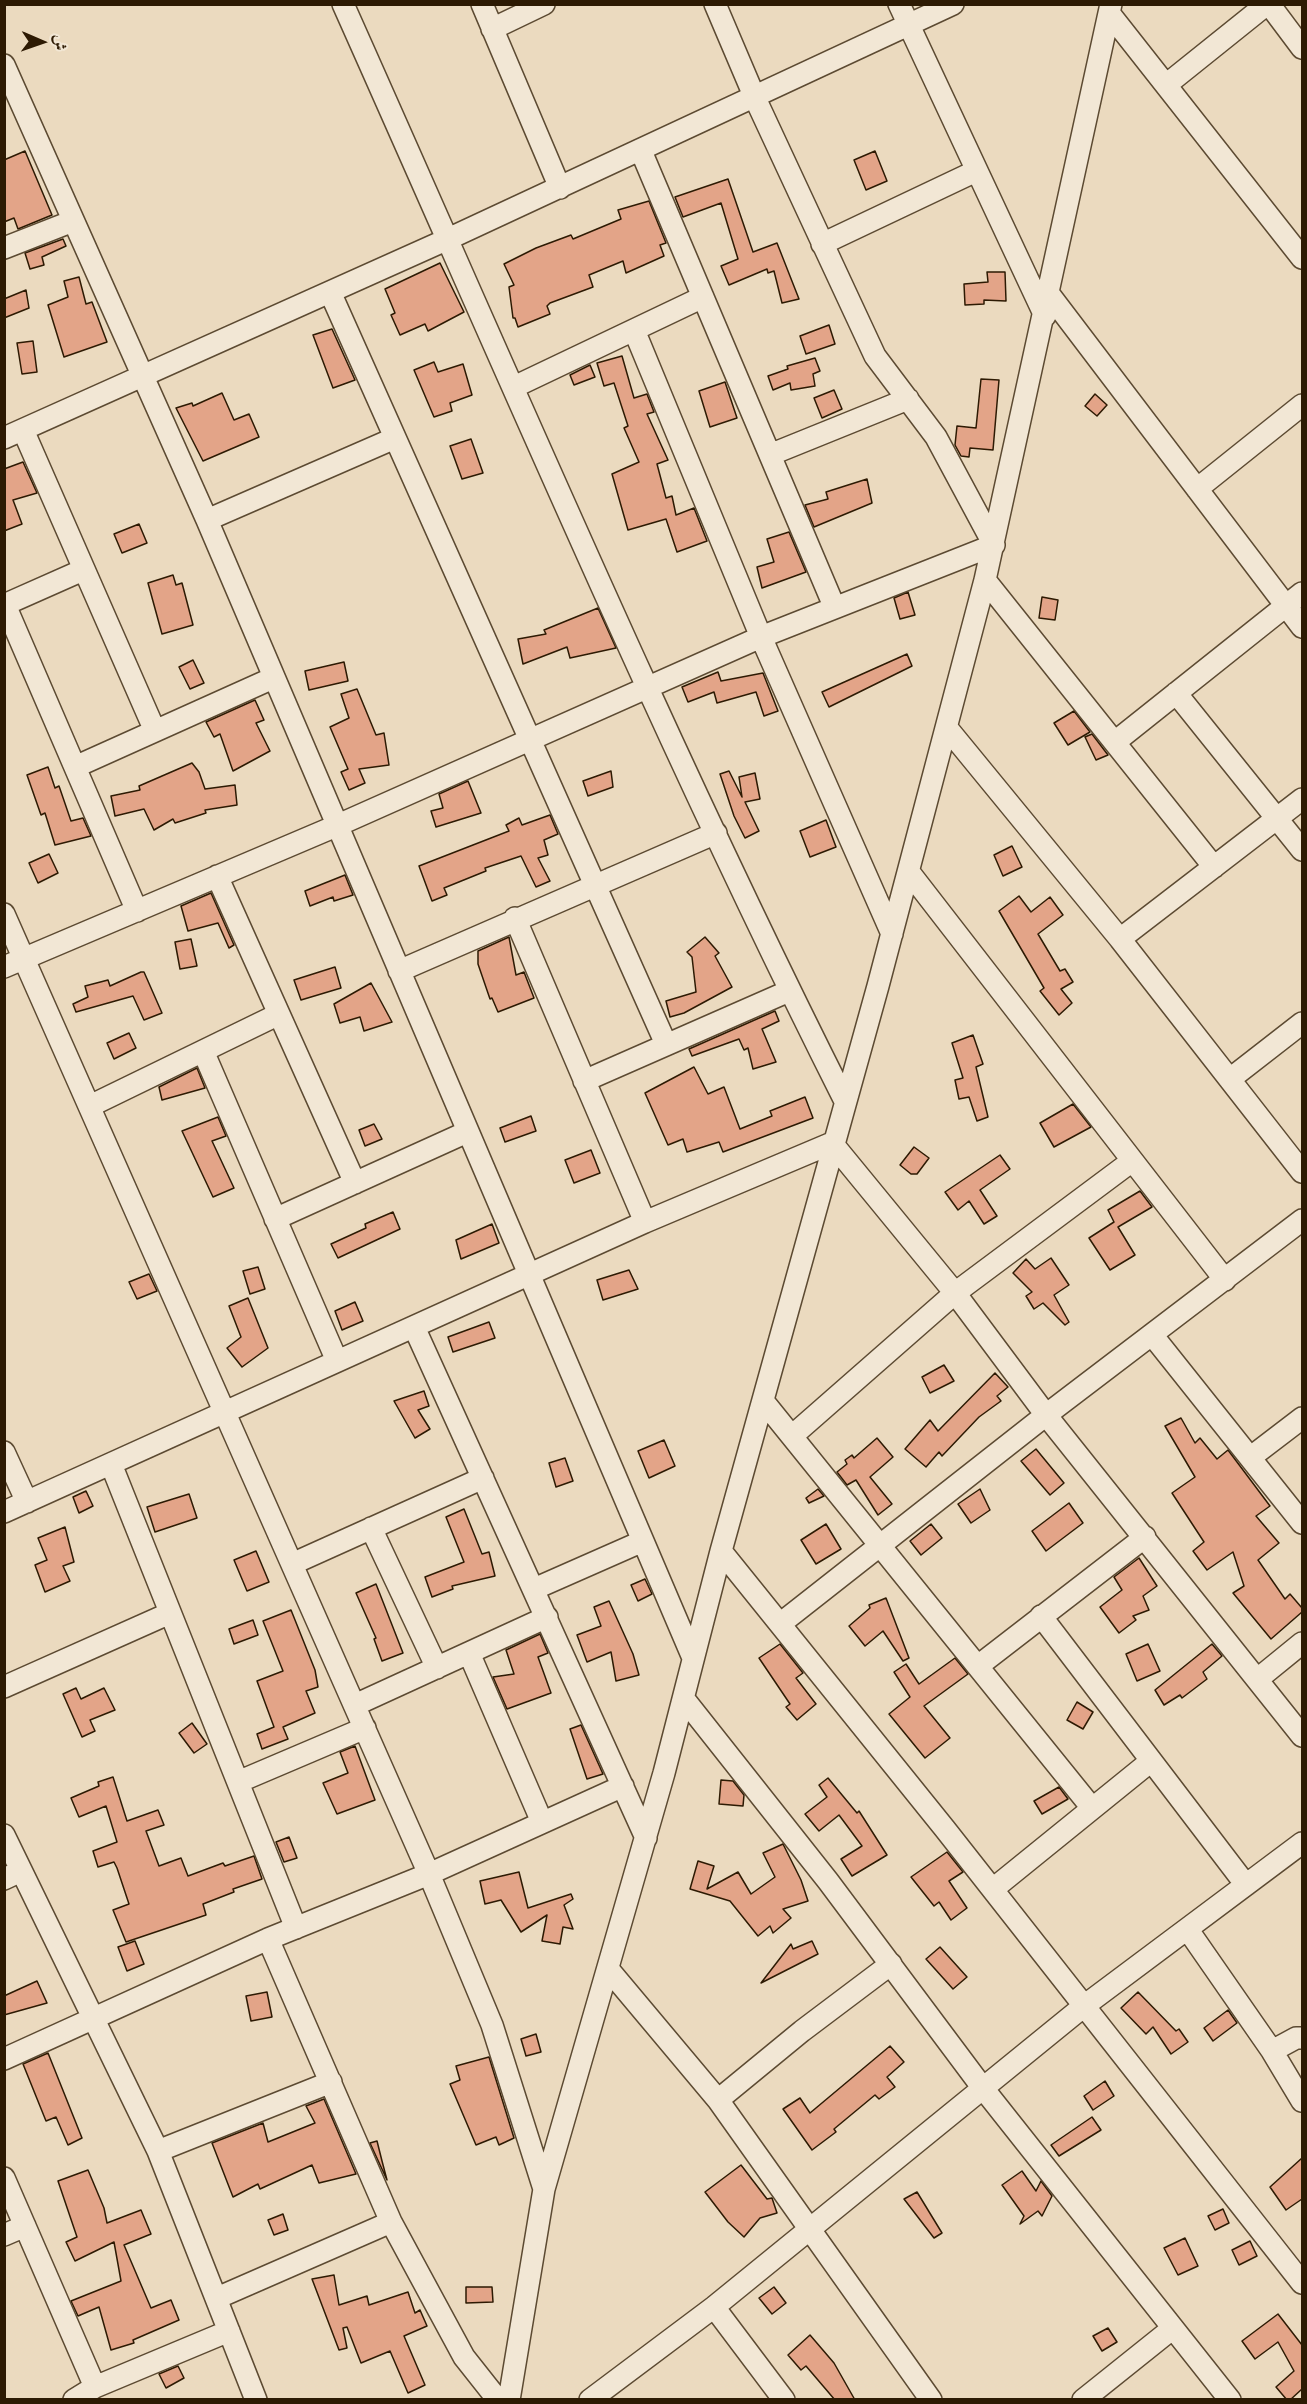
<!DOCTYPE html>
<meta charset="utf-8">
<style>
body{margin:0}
#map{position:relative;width:1307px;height:2404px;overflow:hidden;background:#ebdabf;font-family:"IM FELL Great Primer",Amiri,serif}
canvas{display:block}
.frame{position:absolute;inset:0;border:6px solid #2d1a03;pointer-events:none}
.north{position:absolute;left:12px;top:12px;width:60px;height:60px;-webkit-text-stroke:4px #f2e7d5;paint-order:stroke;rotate:92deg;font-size:16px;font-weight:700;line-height:24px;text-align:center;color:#2d1a03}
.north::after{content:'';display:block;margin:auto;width:21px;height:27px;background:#2d1a03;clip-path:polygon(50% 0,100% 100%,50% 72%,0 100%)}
</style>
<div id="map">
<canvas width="1307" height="2404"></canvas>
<div class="frame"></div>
<div class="north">ش</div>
</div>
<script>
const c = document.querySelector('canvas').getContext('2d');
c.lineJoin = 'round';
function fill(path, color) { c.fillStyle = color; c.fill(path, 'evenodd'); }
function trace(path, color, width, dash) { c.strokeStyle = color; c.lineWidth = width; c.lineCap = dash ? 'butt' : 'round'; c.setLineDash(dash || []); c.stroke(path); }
const building = new Path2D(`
 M25 151 52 215 18 229 14 218 4 222V160Z
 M875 151 887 181 866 190 854 160Z
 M728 179 753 252 777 243 799 299 782 303 774 271 768 273 767 269 729 285 721 266 738 259 721 203 683 217 675 197Z
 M649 201 666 243 660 245 664 256 626 273 623 261 589 275 593 287 550 303 547 306 550 314 518 327 515 318H513L509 287 514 285 504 264 536 248 571 235 573 239 621 219 618 210Z
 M63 239 66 246 42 257 44 265 30 269 25 253Z
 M440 263 464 312 428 331 425 324 400 335 391 315 395 313 385 289Z
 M987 272H1005L1006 301 984 300V304L965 305 964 284 988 282Z
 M79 277 86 304 92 302 107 342 64 357 48 305 68 297 64 281Z
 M26 290 29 308 4 318V299Z
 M829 325 835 344 806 354 800 336Z
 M332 329 355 380 333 388 313 335Z
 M33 341 37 372 22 374 17 343Z
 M622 356 634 398 647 394 654 412 647 414 668 460 657 464 666 498 672 496 676 515 694 508 707 541 677 552 666 519 628 530 612 474 639 462 624 428 628 426 614 383 604 386 597 363Z
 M815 358 820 371 813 374 815 386 791 390 790 383 773 390 768 376 788 369 787 366Z
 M434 362 438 372 463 364 472 395 450 403 452 411 434 417 414 370Z
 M590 365 595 377 574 385 570 375Z
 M981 379 999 380 993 450 970 448 969 457 961 456 955 445 957 426 976 428Z
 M725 382 737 418 710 427 699 391Z
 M834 390 842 409 822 418 814 398Z
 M222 393 234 420 249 414 259 437 203 461 176 408 192 403 193 406Z
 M1095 394 1107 405 1097 416 1085 406Z
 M471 439 483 473 462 479 450 446Z
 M23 462 37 493 13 500 22 524 4 531V469Z
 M867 479 872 503 814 527 805 505 828 499 826 492Z
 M139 524 147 543 122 553 114 534Z
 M789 532 806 572 762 588 757 567 774 562 767 539Z
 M173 575 176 585 182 583 193 625 162 634 148 583Z
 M908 592 915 615 900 619 894 598Z
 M1042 597 1058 600 1055 620 1039 618Z
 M598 608 616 648 570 658 567 647 523 664 518 639 546 634 544 630Z
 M907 654 912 666 829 707 822 692Z
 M193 660 204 683 190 689 179 667Z
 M344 662 348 681 309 690 305 671Z
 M718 672 721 681 763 673 778 711 764 716 756 692 717 703 714 692 688 702 682 687Z
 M357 689 376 735 384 733 389 765 359 769 365 783 349 790 341 772 348 769 330 727 349 718 341 694Z
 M255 700 264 720 256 723 270 751 233 771 220 734 214 737 206 722Z
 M1074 711 1090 732 1068 745 1054 723Z
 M1092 734 1108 755 1096 760 1085 737Z
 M192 763 199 772 205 789 235 785 237 805 205 810 206 813 175 823 173 819 154 830 144 809 115 816 111 796 140 790 139 786Z
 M48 767 55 788 59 786 71 821 83 818 91 836 55 845 45 813 41 815 27 775Z
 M611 771 613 787 588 796 583 781Z
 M729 771 742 797 739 777 755 773 760 799 745 802 759 831 745 838 734 816 720 774Z
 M468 781 481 813 436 827 431 811 443 808 439 794Z
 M550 815 558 834 544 840 548 855 538 858 550 881 536 887 521 856 485 868 486 871 444 888 447 895 432 901 419 866 509 831 506 825 519 818 522 825Z
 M826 820 836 847 810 857 800 831Z
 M1012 846 1022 867 1003 876 994 855Z
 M49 854 58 873 38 883 29 863Z
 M345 875 353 895 334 901 333 897 310 906 305 891Z
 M211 893 234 945 229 948 218 923 188 931 181 906Z
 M1019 896 1031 912 1050 897 1063 915 1038 934 1060 971 1065 969 1073 982 1061 989 1072 1003 1059 1015 1040 991 1044 988 999 911Z
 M509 937 516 975 524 972 534 998 498 1012 492 998 490 999 478 964V951Z
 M705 937 719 953 715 956 732 987 684 1013 670 1017 666 1001 696 992 692 957 687 952Z
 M191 939 197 966 180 969 175 942Z
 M335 967 341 988 301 1000 294 980Z
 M141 972H144L162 1013 144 1020 133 996 76 1012 73 1004 88 997 85 986 108 980 110 986Z
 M371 983 392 1022 364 1031 360 1017 340 1023 334 1004Z
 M775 1011 779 1021 762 1029 776 1062 753 1069 748 1048 744 1050 739 1039 692 1056 689 1049Z
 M129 1033 136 1048 114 1059 107 1043Z
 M973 1035 983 1064 976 1067 988 1117 977 1121 969 1097 959 1099 955 1080 963 1078 952 1043Z
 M694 1067 708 1094 724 1087 740 1129 772 1116 770 1111 805 1097 813 1118 723 1152 719 1142 687 1152 683 1139 668 1145 645 1093Z
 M197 1068 205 1088 162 1100 159 1087Z
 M1073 1104 1091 1127 1054 1147 1040 1123Z
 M531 1116 536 1131 505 1142 500 1128Z
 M218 1117 226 1136 212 1141 234 1188 213 1197 182 1131Z
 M374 1124 382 1139 365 1146 359 1130Z
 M914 1147 929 1158 917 1174H911L900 1165Z
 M591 1150 600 1173 574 1183 565 1160Z
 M1000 1155 1010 1169 980 1190 997 1216 984 1224 969 1201 958 1210 945 1192Z
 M1140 1191 1152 1207 1118 1227 1135 1255 1110 1270 1089 1238 1114 1222 1108 1210Z
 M393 1212 400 1229 338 1258 331 1244 366 1228 365 1224Z
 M492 1224 499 1243 461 1259 456 1240Z
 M1051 1258 1069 1285 1054 1295 1069 1322 1065 1325 1043 1303 1034 1309 1026 1296 1032 1292 1013 1273 1026 1259 1035 1269Z
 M258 1267 265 1289 250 1294 243 1271Z
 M629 1270 638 1289 603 1300 597 1280Z
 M149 1274 157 1291 137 1299 129 1282Z
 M248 1298 268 1348 242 1367 227 1348 241 1337 229 1306Z
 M355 1302 363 1321 342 1330 335 1311Z
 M489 1322 495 1338 453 1352 448 1337Z
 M944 1365 954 1381 930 1393 922 1377Z
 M995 1373 1008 1387 997 1396 1001 1401 979 1417 942 1456 939 1452 926 1467 905 1449 930 1420 938 1431Z
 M424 1391 429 1406 418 1410 430 1429 415 1438 394 1401Z
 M1181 1418 1195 1443 1200 1438 1217 1459 1228 1450 1270 1506 1256 1516 1279 1543 1258 1560 1285 1599 1290 1594 1302 1608V1612L1271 1639 1233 1593 1244 1586 1233 1552 1207 1570 1193 1551 1204 1542 1172 1493 1195 1477 1165 1426Z
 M877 1438 893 1457 870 1477 892 1504 878 1515 856 1480 847 1485 837 1472 847 1464 845 1460 852 1455 854 1458Z
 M664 1440 675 1466 649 1478 638 1451Z
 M1036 1449 1064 1483 1050 1495 1021 1461Z
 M565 1458 573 1481 556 1487 549 1463Z
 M818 1489 824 1496 809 1503 806 1498Z
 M980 1489 990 1510 971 1523 958 1504Z
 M86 1491 93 1506 79 1513 73 1497Z
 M189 1494 197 1518 155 1532 147 1507Z
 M1069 1503 1083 1523 1046 1551 1032 1531Z
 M464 1509 482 1554 489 1552 495 1576 452 1586 453 1589 432 1597 425 1577 464 1562 446 1517Z
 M826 1524 841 1549 816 1564 801 1540Z
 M931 1524 942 1538 921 1555 910 1541Z
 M65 1527 74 1562 63 1566 70 1581 45 1592 35 1565 47 1560 38 1538Z
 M256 1551 269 1582 247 1591 234 1560Z
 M1139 1558 1157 1586 1143 1596 1149 1610 1133 1616 1136 1620 1119 1633 1100 1607 1122 1590 1114 1577Z
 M645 1579 652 1594 638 1601 631 1585Z
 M376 1584 403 1653 382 1661 374 1639 376 1638 356 1593Z
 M886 1598 909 1658 903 1661 883 1631 865 1646 849 1626 870 1608 869 1605Z
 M609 1601 633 1654 639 1675 616 1681 611 1652 587 1662 577 1635 601 1626 594 1607Z
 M291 1610 315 1670 318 1687 306 1691 315 1713 283 1727 288 1739 262 1749 257 1734 274 1727 257 1681 283 1671 263 1621Z
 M253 1620 258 1635 234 1644 229 1629Z
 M540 1634 548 1653 538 1657 551 1693 507 1709 493 1677 514 1674 506 1650Z
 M780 1644 803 1673 796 1678 816 1704 797 1720 786 1707 790 1704 759 1658Z
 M1148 1644 1160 1671 1137 1681 1126 1654Z
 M1212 1644 1222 1656 1203 1672 1207 1679 1182 1698 1180 1695 1164 1705 1155 1690Z
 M955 1658 968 1674 924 1706 950 1738 925 1758 889 1714 910 1697 894 1672 906 1664 919 1684Z
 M76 1688 81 1699 104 1688 115 1710 90 1720 95 1731 82 1737 63 1694Z
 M1077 1702 1093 1712 1083 1729 1067 1720Z
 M192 1723 207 1744 194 1753 179 1733Z
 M581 1725 603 1774 587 1779 570 1729Z
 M355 1746 375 1800 337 1814 323 1783 348 1773 340 1752Z
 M113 1777 127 1821 158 1810 164 1825 146 1831 159 1866 181 1858 188 1876 223 1863 225 1866 254 1856 262 1879 233 1889 234 1892 203 1904 206 1915 126 1942 113 1910 129 1904 117 1868 114 1862 98 1867 93 1851 117 1842 106 1806 79 1817 71 1798 99 1786 98 1782Z
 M828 1778 857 1813 859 1811 887 1855 852 1876 841 1859 862 1846 839 1815 819 1831 805 1814 827 1797 819 1785Z
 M721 1780 733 1781 744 1795 743 1806 719 1804Z
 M1059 1787 1068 1799 1042 1814 1034 1801Z
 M289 1837 297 1858 284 1862 276 1842Z
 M783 1844 801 1880 808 1901 783 1909 791 1918 773 1933 770 1926 758 1936 730 1901 690 1889 698 1861 714 1866 707 1889 738 1872 751 1894 775 1877 763 1853Z
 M947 1852 963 1872 949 1881 967 1908 951 1920 939 1902 934 1906 911 1877Z
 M519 1872 528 1908 571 1894 573 1899 564 1905 573 1929 563 1927 560 1944 542 1941 547 1915 521 1932 501 1900 485 1904 480 1881Z
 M135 1941 144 1964 127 1971 118 1947Z
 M812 1941 818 1954 761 1983 791 1944 793 1949Z
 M940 1947 967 1977 953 1989 926 1959Z
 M37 1981 47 2003 4 2015V1996Z
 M267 1992 272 2017 251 2021 246 1996Z
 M1138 1992 1176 2031 1179 2029 1188 2042 1171 2054 1153 2027 1146 2034 1121 2008Z
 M1228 2010 1237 2023 1213 2041 1204 2028Z
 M536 2034 541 2052 526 2056 521 2039Z
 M890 2046 904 2062 887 2077 895 2087 879 2099 875 2095 834 2129 836 2132 812 2150 783 2109 800 2098 810 2113Z
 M48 2053 82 2138 68 2145 56 2117 46 2121 23 2064Z
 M489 2057 514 2138 499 2145 496 2137 476 2145 450 2084 460 2080 456 2066Z
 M1105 2081 1114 2096 1093 2110 1084 2096Z
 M324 2099 356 2174 319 2183 312 2165 260 2189 258 2184 233 2197 212 2143 263 2123 268 2142 315 2123 306 2106Z
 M1092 2117 1101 2130 1059 2156 1051 2145Z
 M377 2141 382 2161 387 2180 370 2143Z
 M1302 2158V2199L1286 2210 1270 2187Z
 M741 2165 767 2199 772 2198 777 2213 760 2218 744 2237 728 2222 705 2192Z
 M88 2170 104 2208 107 2223 141 2210 151 2234 124 2245 151 2308 171 2300 179 2320 133 2340 134 2343 111 2350 99 2307 78 2316 71 2301 121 2281 114 2242 75 2261 66 2242 77 2237 58 2181Z
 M1022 2171 1036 2191 1041 2181 1052 2196 1042 2216 1038 2211 1020 2224 1024 2216 1002 2185Z
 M917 2192 942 2233 934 2238 904 2199Z
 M1223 2209 1229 2223 1215 2230 1208 2216Z
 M283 2214 288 2230 274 2235 268 2220Z
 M1185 2238 1198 2266 1178 2275 1164 2248Z
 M1250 2241 1257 2256 1239 2265 1232 2250Z
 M334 2275 339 2305 367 2296 369 2305 408 2292 415 2313 420 2310 427 2326 404 2336 425 2385 408 2393 390 2351 361 2363 347 2327 343 2328 347 2348 339 2350 312 2279Z
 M466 2287H492L493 2302 466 2303Z
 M774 2287 786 2303 772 2314 759 2298Z
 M1278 2314 1302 2345V2389L1290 2400H1287L1276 2387 1294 2371 1278 2342 1255 2359 1242 2341Z
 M1108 2328 1117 2342 1102 2351 1093 2336Z
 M810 2335 834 2363 855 2400H835L806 2366 801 2370 788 2355Z
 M178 2366 184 2378 166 2388 159 2374Z`);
fill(building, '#e3a488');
trace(building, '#2d1a03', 1.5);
const minor = new Path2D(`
 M343 4C507 371 664 742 845 1101
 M482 4 560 188
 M899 4 1045 316
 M1269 4 1302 48
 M1109 13 1302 258
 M492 29 544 4
 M4 65 207 520 693 1658
 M1166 85 1267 4
 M641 151 834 606
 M822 244 976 171
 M4 248 73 221
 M330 292 666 1044
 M1049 294 1302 627
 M634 330 761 637 892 934
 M514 387 703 297
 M23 430 155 731
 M4 438 448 239 953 4
 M772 454 908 399
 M1197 489 1302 405
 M207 520 395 438
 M985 580 1214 867
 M4 605 83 570
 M5 605 137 911
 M1176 693 1302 850
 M947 728 1120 939 1302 1172
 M1115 742 1302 593
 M75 767 273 678
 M909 872 1225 1280
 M217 876 355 1183
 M4 914 429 1874 492 2025 544 2189
 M515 918 645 1222
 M1120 939 1302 799
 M4 967 336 826 761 637 994 545 936 437 875 356 755 98 715 4
 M399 971 716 833
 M203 1051 337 1361
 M1230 1079 1302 1023
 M584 1081 789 991
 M90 1106 277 1015
 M275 1219 467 1132
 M414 1327 646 1838
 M1153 1336 1302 1523
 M764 1402 1092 1808
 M792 1436 955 1293 1132 1161
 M4 1452 27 1502
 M1251 1457 1302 1418
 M111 1464 296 1928
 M4 1512 645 1222 832 1143 955 1293 1046 1415 1302 1736
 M371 1528 437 1668
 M721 1551 945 1829 1302 2283
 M292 1564 483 1478
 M534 1589 643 1541
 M1041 1616 1246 1885
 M780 1624 1046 1415 1302 1220
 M469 1653 542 1822
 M978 1666 1145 1537
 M1259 1678 1302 1643
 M4 1687 170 1613
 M684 1699 828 1881 982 2087 1230 2400
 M355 1705 547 1617
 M238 1782 365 1728
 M4 1835 158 2151 256 2400
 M4 1879 21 1871
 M993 1889 1151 1761
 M1188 1930 1272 2051 1302 2101
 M268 1939 391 2222 464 2357 498 2400
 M609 1970 718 2100 931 2400
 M1272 2051 1296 2038H1302
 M4 2059 268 1939 429 1874 623 1786
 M718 2100 802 2031 891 1964
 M158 2151 331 2082
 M4 2178 95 2387
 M4 2235 25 2226
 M217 2298 391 2222
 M714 2307 784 2400
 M74 2400 95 2387 229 2331
 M509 2400 544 2189 664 1773 721 1551 878 986 985 580 1111 4
 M590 2400 714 2307 1084 2006 1302 1843
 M1083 2400 1173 2328`);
trace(minor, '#5c4a32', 24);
trace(minor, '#f2e7d5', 21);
</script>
